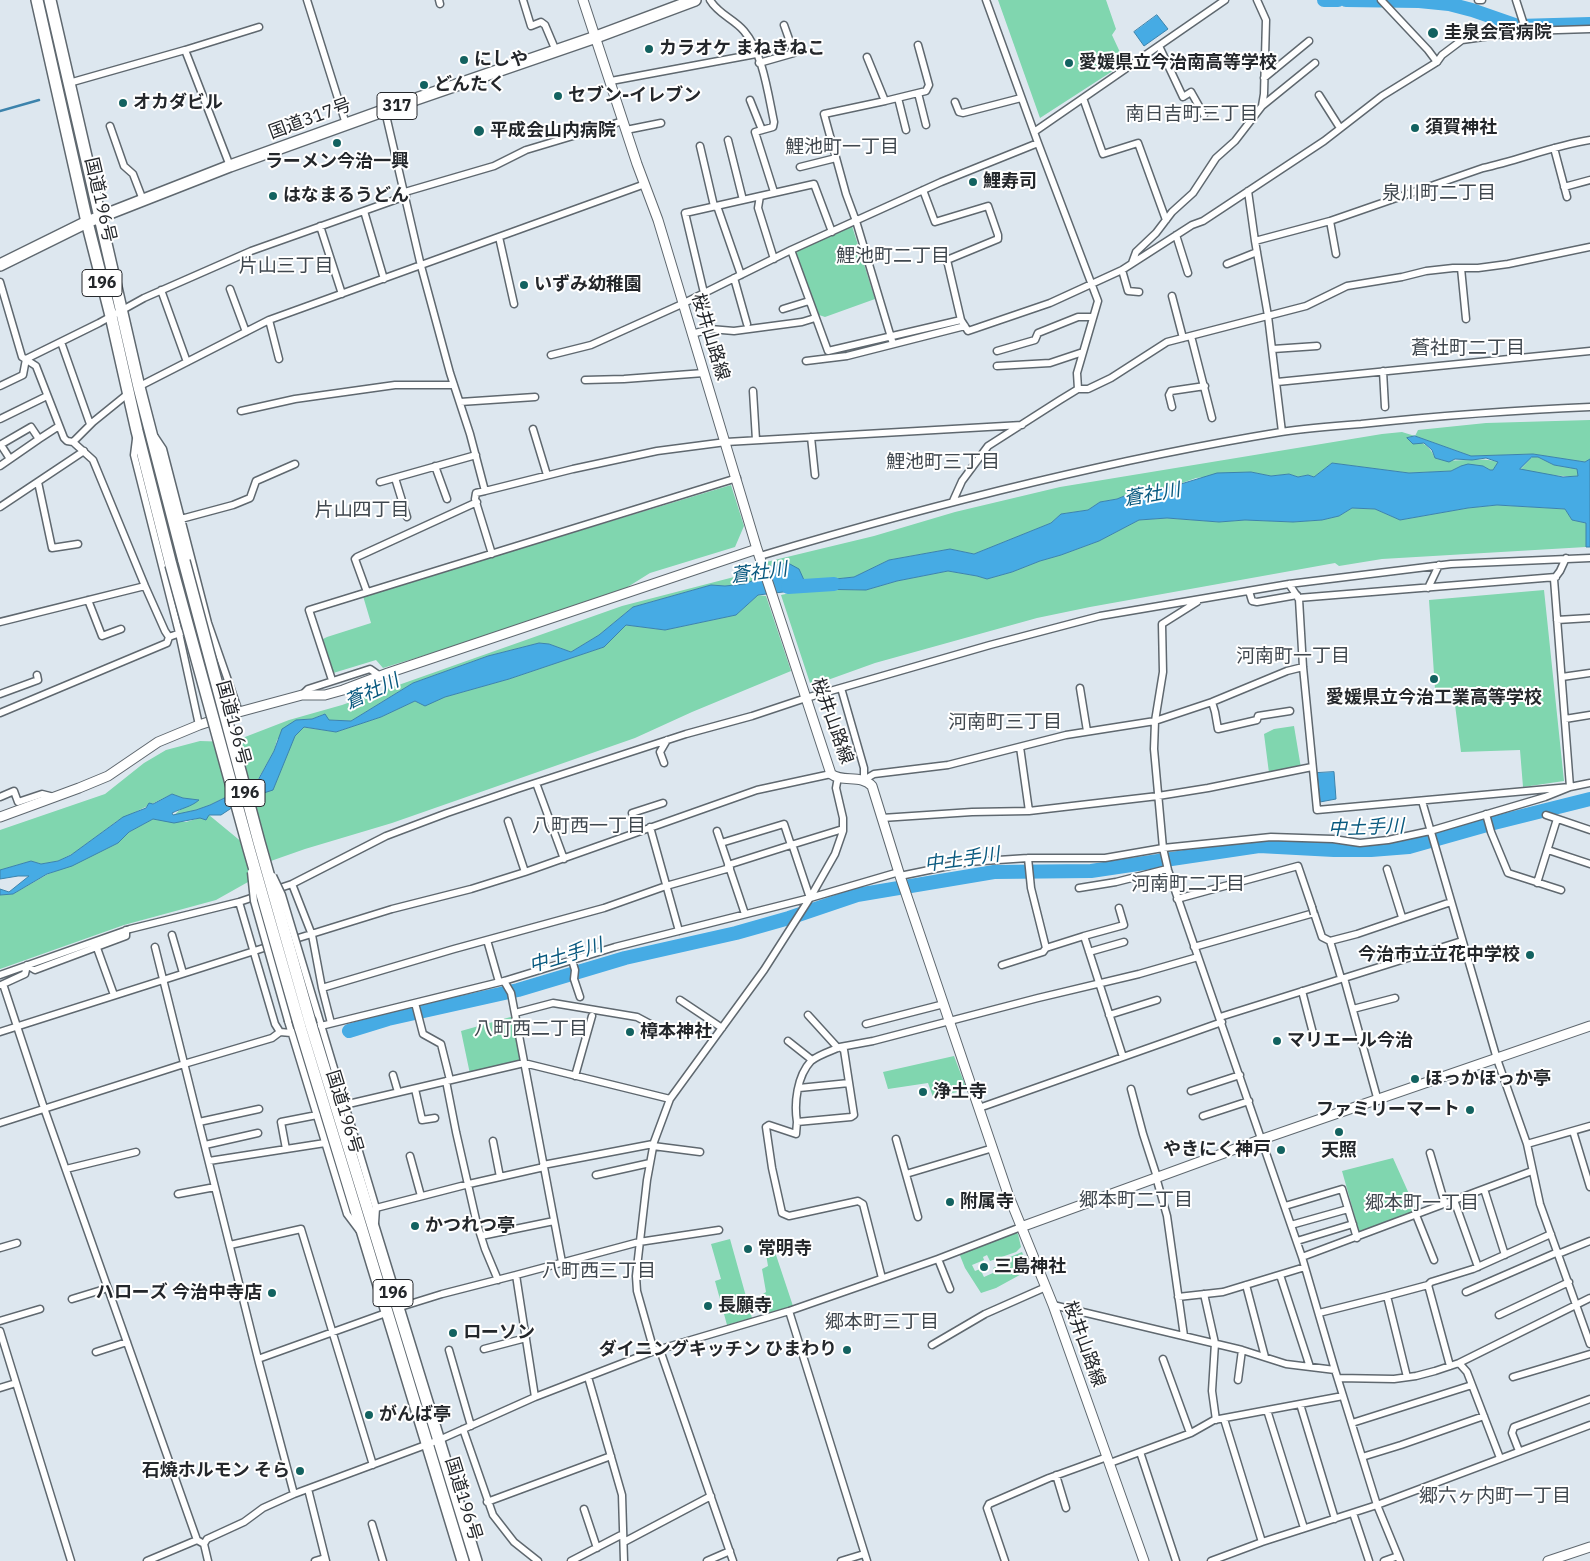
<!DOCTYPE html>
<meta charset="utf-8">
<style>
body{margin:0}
canvas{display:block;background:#dde7ef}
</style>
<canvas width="1590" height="1561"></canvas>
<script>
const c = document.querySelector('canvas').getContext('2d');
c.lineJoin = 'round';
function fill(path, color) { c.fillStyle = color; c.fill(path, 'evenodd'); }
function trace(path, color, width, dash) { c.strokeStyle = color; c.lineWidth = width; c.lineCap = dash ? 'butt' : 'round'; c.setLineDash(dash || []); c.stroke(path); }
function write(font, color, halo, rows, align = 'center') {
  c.font = font + ' "IBM Plex Sans","Noto Sans JP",sans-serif'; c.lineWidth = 4; c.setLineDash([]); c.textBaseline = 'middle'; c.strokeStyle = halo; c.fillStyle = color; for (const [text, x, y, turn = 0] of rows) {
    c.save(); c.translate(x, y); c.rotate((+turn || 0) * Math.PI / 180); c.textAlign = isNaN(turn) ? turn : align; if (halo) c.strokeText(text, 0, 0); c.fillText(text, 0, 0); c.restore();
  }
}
fill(new Path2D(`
 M998 0H1106L1116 29 1112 35 1125 63 1040 118Z
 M852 226 875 299 825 317 819 315 795 252Z
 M1590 420V459L1585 462 1533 454 1471 456 1415 436 1408 438C1421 442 1429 444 1435 458 1456 464 1477 456 1498 462L1493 470H1490L1483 466H1461L1451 471 1409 473 1332 463 1314 477 1308 475 1298 477 1289 474 1271 476 1251 472 1196 478 1171 487 1134 492 1117 499 1100 502 1088 510 1061 514 1051 523 974 554 950 549 889 560 854 577 826 580 810 589 866 590 897 581 948 571 977 576 987 579 1012 572 1040 561 1061 555 1099 541 1139 520 1167 518 1219 522 1245 520 1293 522 1322 520 1339 516 1352 508 1375 509 1400 520 1468 508 1497 505 1565 509 1572 520 1586 523V547L1382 559 1339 566 1335 563 1090 607 1037 618 875 663 811 686 781 595 808 589 754 580 745 584 725 586 711 585 633 607 599 635 571 652 549 644 539 643 488 656 413 683 351 721 328 720 324 714 312 719 296 720 277 740 274 751 257 781 210 805 196 810 173 816 182 808 198 800 183 798 172 794 117 821 74 853 58 861 41 864 31 861 0 870V830L105 794 144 763 166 750 200 741 232 742 289 720 342 705 622 606 734 577 759 568 762 563 874 536 955 512 1060 487 1382 434 1402 432 1415 436 1418 430 1486 423Z
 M1532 457H1538L1554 465 1578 469V476C1558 477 1538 473 1518 472Z
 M731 485 744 526 735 547 650 573 626 588 442 650 383 668 376 660 330 674 319 641 327 637 371 623 363 596Z
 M1544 590 1564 781 1523 787 1520 750 1461 752 1453 689H1435L1429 600Z
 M758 595 766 596 791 671 692 712 635 738 392 823 305 849 268 862 248 882 216 900 124 925 0 969V895L13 894 48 874 70 866 118 843 129 832 153 819 186 822 209 815 266 862 247 798 273 789 295 735 304 727 336 732 381 717 415 701 425 705 445 697 509 679 604 647 626 625 665 630 736 615Z
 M1294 726 1301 768 1269 773 1264 734 1274 729Z
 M514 1016 522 1062 470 1074 461 1031Z
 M954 1056 967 1090 933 1097 928 1083 888 1089 883 1072Z
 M1393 1158 1418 1214 1360 1235 1342 1171Z
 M1015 1232 1018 1234 1021 1247 1016 1252 990 1261 987 1255 983 1257 984 1260 972 1265 975 1271 980 1269 984 1277 995 1272 993 1268 998 1266V1262L1022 1252 1029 1268 1027 1271 996 1288 981 1293 965 1268 959 1253Z
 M730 1239 752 1318 727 1325 715 1281 721 1279 711 1244Z
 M773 1246 793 1306 769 1313 763 1294 766 1292 762 1269 768 1266 765 1248Z`), '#80d6af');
const water = new Path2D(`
 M1157 15 1168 29 1144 46 1134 32Z
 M1415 436 1471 456 1533 454 1585 462 1590 459V547H1586V523L1572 520 1565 509 1497 505 1468 508 1400 520 1375 509 1352 508 1339 516 1322 520 1293 522 1245 520 1219 522 1167 518 1139 520 1099 541 1061 555 1040 561 1012 572 987 579 977 576 948 571 897 581 866 590 808 589 758 595 736 615 665 630 626 625 604 647 509 679 445 697 425 706 415 701 381 717 336 732 304 727 295 736 273 790 245 799 221 815H209L206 820 200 818 174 823 153 819 129 832 118 843 72 866 47 874 13 894 0 895V889L9 892 29 876H18L0 879V870L31 861 41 864 58 861 71 855 123 817 146 808 149 803 153 804 172 794 183 798 199 800C191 807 182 808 172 813L173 815 196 810 210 805 257 782 274 751 282 729 296 720 312 719 325 714 329 720 351 721 413 683 488 656 539 643 549 644 571 652 599 635 633 607 711 585 725 586 745 584 754 580 759 568 788 563 799 569 808 589 826 580 854 577 889 560 950 549 974 554 1051 523 1061 514 1088 510 1100 502 1117 499 1134 492 1171 487 1217 473 1251 472 1271 476 1289 474 1298 477 1308 475 1314 477 1332 463 1409 473 1451 471 1461 466 1468 464 1483 466 1490 470H1493L1498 462 1486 458 1472 460 1455 459 1449 462 1435 458 1432 450 1424 443 1413 444 1407 438ZM1532 457H1538L1554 465 1577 469 1578 476 1563 477 1520 469Z
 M1334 772 1336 799 1320 802 1317 773Z`);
fill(water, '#46abe4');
trace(water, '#3c83ac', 1);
trace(new Path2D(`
 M0 111 39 100`), '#3c83ac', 2.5);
trace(new Path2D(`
 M1324 0H1338
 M1346 0 1419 1 1449 4 1472 10 1518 26 1590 24
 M788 587 834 584
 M349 1031 388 1019 518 990 625 958 736 933 789 918 857 895 994 872 1091 871 1259 846 1334 850H1371L1409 847 1494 823 1590 799`), '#46abe4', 14);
const street = new Path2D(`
 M307 0 346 124
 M439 0 440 4
 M523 0 531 26 541 22 545 25 556 51
 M710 0C718 14 734 19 744 31 763 53 768 94 774 122L773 127 755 132 774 192
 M986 0 1038 143 1098 301 1077 373 1078 389
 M1381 0 1428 50 1437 62
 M1478 0H1482
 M1516 0 1526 31
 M1159 46 1183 97 1191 92 1204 115
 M867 57 885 101 824 114 846 194 856 221 893 344
 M759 63 794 53 784 25
 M1264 78 1309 41
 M611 81 756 54
 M69 83 185 50
 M918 93 926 125
 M1319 95 1340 128
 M898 98 906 130
 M1083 98 1103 154 1138 143 1166 220
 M750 100 762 130
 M885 101 926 91 929 85 918 45
 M955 102 959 112 963 113 1021 98
 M1262 106 1315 63
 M385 111 421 266 450 373 470 434 485 491 573 469 657 451 726 442 1022 425
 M110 126 124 166 133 174 143 200
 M626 130 661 123
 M1034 132 1225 0
 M728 140 743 200
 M700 146 714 206
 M1554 148 1567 197
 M230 166 185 50 259 27
 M800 167 836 158
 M1564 187 1590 180
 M923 190 935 222 988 206 998 235V239L947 260 961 320
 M1248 191 1255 241 1268 316 1282 432
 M405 192 494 166 526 150 623 121
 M760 196 758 208 774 259
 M717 206 741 275
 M364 211 384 279
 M1330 221 1336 254
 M320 226 342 294
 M1176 235 1188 273
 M499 237 514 304
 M1255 241 1330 221 1483 168C1519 160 1553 146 1590 140
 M791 250 828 351 961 320 968 331 1050 303 1122 270 1192 225 1203 221 1324 141 1382 96 1437 62 1442 55 1462 40 1526 31 1590 29
 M1132 263 1136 252 1156 233 1172 212 1193 193 1216 158 1235 141 1262 106 1264 94 1266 20 1257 0
 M1227 264 1257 252
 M1461 268 1466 319
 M1122 270 1128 291 1139 292
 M734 278 747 324
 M0 282 22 357 36 366 64 438 67 441 73 442 93 460 145 586 165 631 169 637 208 623
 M230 289 246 332
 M161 290 187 362
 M704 293 685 213 814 184 832 232
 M1172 296 1183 338
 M783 309 809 301
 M269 320 279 359
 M692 334 710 329 734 331 802 322 815 318
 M1191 336 1212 418
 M61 342 90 424
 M1273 349 1317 346
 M997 351 1035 340 1038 333 1078 317H1093
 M551 355 591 345 682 304 791 250 941 182 1038 143
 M806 361 847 356 965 326
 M997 366 1050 363 1083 352
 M1383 371 1385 407
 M585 380 624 379 704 373
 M1277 382 1590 351
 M0 386 23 375 26 359 99 323 144 298 251 251 406 196
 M138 387 269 320 645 184
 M753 391 756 440
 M460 402 535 397
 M1172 407 1169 395 1171 391 1205 386
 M241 411 295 399 395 385H454
 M0 419 47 396
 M533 429 547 475
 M155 437 163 449 208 623 239 712
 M811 437 815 475
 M136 439 134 455 179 633 199 725
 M73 442 93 422 130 392
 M0 445 31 427 39 439 59 426
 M1 445 10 459
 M0 466 39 439
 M435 466 447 499
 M395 478 407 517
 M38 482 52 548 78 544
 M380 482 476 455
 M485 491 476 493 475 499 492 554
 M953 501 962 481 988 446 1060 400 1078 389H1088L1111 378 1167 342 1306 306 1347 286 1402 277 1426 271 1453 268H1478L1508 264 1590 247
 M0 507 84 451
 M181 519 233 505 250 498 256 481 295 464
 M760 556C931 505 1104 461 1281 432 1307 428 1334 426 1361 424 1437 416 1514 410 1590 407
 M1566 558 1560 571 1554 579 1570 787
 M1289 584 1299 599 1303 667 1317 810 1570 787 1590 783
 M1428 588 1439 565
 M1249 591 1252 601 1257 602 1297 595
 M367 592 355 559 357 557 477 502
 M1298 598 1556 577
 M88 600 102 636 121 629
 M1197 602 1162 624 1163 672 1155 721 1154 749 1163 848 1168 870 1302 1257 1335 1370 1377 1505 1400 1561
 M1557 620 1590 618
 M0 622 145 586
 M1562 677 1590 673
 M332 680 309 610 737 478
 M841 688 864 768V780
 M1080 688 1087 731
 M0 694 38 680 37 675
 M302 695 308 689 370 669 380 676
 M1212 702 1215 712 1218 729 1257 720 1258 716 1290 711
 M0 713 167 643 169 637
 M1565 719 1590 715
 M1020 747 1029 811
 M664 763 660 752 667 740
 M864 780 874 774 948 765 1066 735 1155 721 1212 702 1287 671 1303 667
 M536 783 564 859
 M0 797 14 791 18 802 42 794 54 797
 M1422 801 1497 1059 1527 1144 1540 1204 1590 1344
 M1486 814 1491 832 1508 873 1561 890
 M1546 815 1590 830
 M882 818 972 812 1029 811 1158 796 1208 788 1312 767
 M508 821 525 872
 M650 827 679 931
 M717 831 745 914
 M638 832 632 813 663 803
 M721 843 784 824 791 845 728 865
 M792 844 810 898
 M791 845 843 829
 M1548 850 1590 864
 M1028 858 1031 888 1046 948
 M1387 869 1402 917
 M900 876 968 862 1028 858H1105L1163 848 1271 837 1333 839 1360 843 1388 840 1430 831 1545 797 1570 787
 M1537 883 1557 819
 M292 884 312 935 322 988 331 1023
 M1079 888 1116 882 1167 869
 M274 890 292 884 386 836 447 813 517 789 686 734 752 716 806 698 990 645 1100 616 1289 584 1451 564 1590 558
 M1177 899 1298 866 1312 907
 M239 902 275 1024 280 1032
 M1119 908 1124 925 1084 936 1123 1057
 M172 935 183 973
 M292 940 392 909 471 889 525 872 757 790 831 774
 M487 940 499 982
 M1330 941 1357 934 1451 902
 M155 947 259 1363 294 1494
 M1194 947 1314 913 1322 937 1330 941 1341 978
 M97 948 114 995
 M1089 952 1124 942
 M572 960 575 970 574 979 580 997
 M1002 965 1043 952 1046 948 1084 936
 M0 975 130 929 239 902 257 896
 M1344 978 1378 1101
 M504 981 511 993 562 1262
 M3 984 44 1108 197 1540 204 1544
 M1 985 25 974 27 965 35 970 126 936V930
 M322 988 454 949 604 908 666 886 730 868
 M1302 991 1315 1041
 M680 1000 722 1028
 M415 1003 423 1034 441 1044 450 1080
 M1353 1009 1395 998
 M515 1013 553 1003 637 1017 652 1025
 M318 1015 376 1208 375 1223
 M808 1015 838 1048
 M1109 1015 1157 1000
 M1220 1017 1462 941
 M288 1021 347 1214 359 1230
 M866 1024 944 1004
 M321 1026 504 981 615 947 810 898 899 872
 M0 1032 270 946
 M788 1041 812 1060
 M840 1047 873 1041 1038 998 1139 974 1198 957
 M393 1075 398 1092
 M575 1076 592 1016
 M446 1081 456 1132 477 1224 485 1249 498 1280
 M799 1088 849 1083
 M415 1089 422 1120 435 1118
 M1131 1089 1143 1134 1157 1177
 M1191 1091 1240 1075
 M344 1105 524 1063 670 1099
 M979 1108 1222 1022
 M1203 1116 1249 1101
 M199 1122 259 1109
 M797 1122C794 1103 797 1076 811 1061 818 1055 831 1051 840 1047L844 1050 854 1115 851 1117 797 1122 796 1134 769 1125 766 1127 772 1168 782 1213 789 1216 858 1201 863 1204 882 1278
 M0 1123 184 1064 272 1038 280 1032 291 1033
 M1573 1131 1590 1187
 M896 1139 918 1217
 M493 1141 500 1177
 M1527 1144 1590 1126
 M205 1145 258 1133
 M653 1146 700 1152
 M286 1149 281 1122 317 1115
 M1430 1153 1445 1204
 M410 1156 421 1196
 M209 1161 325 1143
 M543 1165 653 1144
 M66 1169 136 1152
 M906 1174 993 1148
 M596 1175 650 1163
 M1156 1177 1167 1216 1184 1336
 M1484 1189 1505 1255
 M178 1194 215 1187
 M1454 1200 1478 1267
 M1285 1206 1342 1189 1357 1238
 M376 1208 469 1184 544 1167
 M1416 1215 1434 1260
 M1291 1225 1348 1209
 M481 1236 554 1221
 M1297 1241 1353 1224
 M230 1245 301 1229 373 1465
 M0 1248 17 1243
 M1558 1254 1590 1241
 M1302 1257 1532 1171
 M938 1259 950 1289
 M1280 1275 1310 1367
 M1246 1285 1265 1357
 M1428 1285 1431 1282 1473 1269 1551 1234
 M1466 1292 1558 1252
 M1204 1294 1215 1343 1212 1391 1216 1420
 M1387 1296 1428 1285 1450 1366
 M1178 1297 1223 1292 1305 1267
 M72 1299 108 1288
 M1053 1305 1242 1350 1286 1364 1335 1370
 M397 1308 442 1294 516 1275
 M789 1311 867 1561
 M1319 1313 1387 1296 1407 1377
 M1499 1315 1569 1282
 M0 1321 40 1309
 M0 1331 71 1561
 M932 1345 985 1314 1046 1287
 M484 1349 526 1338
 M449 1350 471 1426
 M660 1350 733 1561
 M654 1351 637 1291 636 1276 647 1180 654 1142 670 1099 764 970 810 898 835 854 843 831V818L836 788 838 777
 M96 1352 127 1342
 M258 1359 386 1313
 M1163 1359 1190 1433
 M1459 1363 1467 1372 1500 1458
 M588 1377 622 1495 624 1561
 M1513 1377 1590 1354
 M1338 1378 1394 1379 1416 1376 1435 1371 1459 1363 1590 1298
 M1238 1380 1242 1350
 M0 1388 16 1383
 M535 1397 516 1275 639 1242 719 1230
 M1300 1404 1335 1519
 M1267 1410 1304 1528
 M1224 1419 1262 1542
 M1352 1423 1472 1385
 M463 1429 493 1515 514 1542 538 1561
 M1519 1451 1512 1433 1514 1427 1590 1399
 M1140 1452 1176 1561
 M1362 1457 1401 1445 1484 1416
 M1110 1463 1191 1433 1214 1420 1343 1396
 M1056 1475 1066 1508
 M308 1489 326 1561
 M487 1502 611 1456
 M584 1509 597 1548
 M1353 1513 1369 1561
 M372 1524 383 1561
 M624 1542 711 1496
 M204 1544 207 1539 244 1522 263 1508 294 1494 439 1440 535 1397 654 1351 789 1311 938 1259 1021 1227
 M204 1544 208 1561
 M147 1561 197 1540
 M315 1561 325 1558
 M571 1561 623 1534
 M707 1561 730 1551
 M841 1561 864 1554
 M1005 1561 987 1508 989 1504 1049 1478 1107 1457
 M1211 1561 1262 1542 1377 1505 1590 1425
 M1384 1561 1398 1556`);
const secondary = new Path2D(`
 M583 0 637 164 658 220 757 549 831 774C843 783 861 774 872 786L900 876 1008 1194 1053 1305 1144 1561
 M0 817 79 788 108 776 158 742 199 725 239 712 302 695H325L343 690 388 673 757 549
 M1021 1227 1257 1141 1590 1026
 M1548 1561 1590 1547`);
const highway = new Path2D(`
 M37 0 87 222 111 316 137 431 171 565
 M50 0 139 387 184 561
 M0 265 87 222 230 166 416 99 596 37 695 0
 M311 1025 476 1561
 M300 1027 463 1561`);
trace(street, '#5f686f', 9);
trace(secondary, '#5f686f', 11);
trace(highway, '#5f686f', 14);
trace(street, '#fff', 6);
trace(secondary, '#fff', 9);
trace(highway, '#fff', 11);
const streetBridge = new Path2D(`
 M251 872 254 901 288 1021
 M273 876 282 895 318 1015
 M1312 907 1314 914`);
const highwayBridge = new Path2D(`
 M184 561 259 842 311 1025
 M171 565 249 849 300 1027`);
trace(streetBridge, '#5f686f', 9, []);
trace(highwayBridge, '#5f686f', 14, []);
trace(streetBridge, '#fff', 6);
trace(highwayBridge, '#fff', 11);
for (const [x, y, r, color] of [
 [1433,33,6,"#136260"],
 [649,49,5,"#136260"],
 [464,60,5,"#136260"],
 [1069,63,5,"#136260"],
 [424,85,5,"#136260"],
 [558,96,5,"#136260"],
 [123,103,5,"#136260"],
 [1415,128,5,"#136260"],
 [479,131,6,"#136260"],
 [337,143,5,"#136260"],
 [973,182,5,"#136260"],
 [273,196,5,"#136260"],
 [524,285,5,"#136260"],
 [1434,679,5,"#136260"],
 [1530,955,5,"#136260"],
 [630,1032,5,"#136260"],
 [1277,1041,5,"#136260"],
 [1415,1079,5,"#136260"],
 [923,1092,5,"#136260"],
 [1470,1110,5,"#136260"],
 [1339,1132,5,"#136260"],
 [1281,1150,5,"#136260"],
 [950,1202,5,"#136260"],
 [415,1226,5,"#136260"],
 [748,1249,5,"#136260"],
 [984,1267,5,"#136260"],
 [272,1293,5,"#136260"],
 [708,1306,5,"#136260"],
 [453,1333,5,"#136260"],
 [847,1350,5,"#136260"],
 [369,1415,5,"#136260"],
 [300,1471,5,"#136260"]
]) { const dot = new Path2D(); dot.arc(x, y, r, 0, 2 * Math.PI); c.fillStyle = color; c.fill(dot); trace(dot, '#fff', 2); }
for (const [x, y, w] of [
 [397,106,40],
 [102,283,40],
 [245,793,40],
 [393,1293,40]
]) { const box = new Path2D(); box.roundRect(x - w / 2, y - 13.5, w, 27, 4); c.fillStyle = '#fff'; c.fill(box); trace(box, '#24272b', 1); }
write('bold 16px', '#24272b', null, [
 ["317",397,106],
 ["196",102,283],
 ["196",245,793],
 ["196",393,1293]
]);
write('bold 18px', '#24272b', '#fff', [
 ["圭泉会菅病院",1444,33],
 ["カラオケ まねきねこ",659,49],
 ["にしや",474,60],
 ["愛媛県立今治南高等学校",1079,63],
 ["どんたく",434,85],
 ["セブン-イレブン",568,96],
 ["オカダビル",133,103],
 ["須賀神社",1425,128],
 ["平成会山内病院",490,131],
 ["ラーメン今治一興",337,162,"center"],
 ["鯉寿司",983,182],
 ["はなまるうどん",283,196],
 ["いずみ幼稚園",534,285],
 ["愛媛県立今治工業高等学校",1434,698,"center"],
 ["今治市立立花中学校",1520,955,"right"],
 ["樟本神社",640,1032],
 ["マリエール今治",1287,1041],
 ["ほっかほっか亭",1425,1079],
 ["浄土寺",933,1092],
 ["ファミリーマート",1460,1110,"right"],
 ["やきにく神戸",1271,1150,"right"],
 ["天照",1339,1151,"center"],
 ["附属寺",960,1202],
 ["かつれつ亭",425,1226],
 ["常明寺",758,1249],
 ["三島神社",994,1267],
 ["ハローズ 今治中寺店",262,1293,"right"],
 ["長願寺",718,1306],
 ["ローソン",463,1333],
 ["ダイニングキッチン ひまわり",837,1350,"right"],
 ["がんば亭",379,1415],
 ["石焼ホルモン そら",290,1471,"right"]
], 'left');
write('18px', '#24272b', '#fff', [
 ["国道317号",310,119,-20],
 ["国道196号",100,200,77],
 ["桜井山路線",710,337,73],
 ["桜井山路線",832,721,70],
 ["国道196号",233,723,75],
 ["国道196号",344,1112,73],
 ["桜井山路線",1084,1344,70],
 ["国道196号",463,1499,73]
]);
write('19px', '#40484f', '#fff', [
 ["南日吉町三丁目",1192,115],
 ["鯉池町一丁目",842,148],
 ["泉川町二丁目",1439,194],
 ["鯉池町二丁目",893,257],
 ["片山三丁目",286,267],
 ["蒼社町二丁目",1468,349],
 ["鯉池町三丁目",943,463],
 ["片山四丁目",362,511],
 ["河南町一丁目",1293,657],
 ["河南町三丁目",1005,723],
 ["八町西一丁目",589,827],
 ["河南町二丁目",1188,885],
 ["八町西二丁目",531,1030],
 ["郷本町二丁目",1136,1201],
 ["郷本町一丁目",1422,1204],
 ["八町西三丁目",599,1272],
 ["郷本町三丁目",882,1323],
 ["郷六ヶ内町一丁目",1495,1497]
]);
write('italic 19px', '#08597f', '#fff', [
 ["蒼社川",1152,495,-10],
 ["蒼社川",759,573,-7],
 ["蒼社川",372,692,-25],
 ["中土手川",1366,828,-2],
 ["中土手川",962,860,-8],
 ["中土手川",566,956,-17]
]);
</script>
